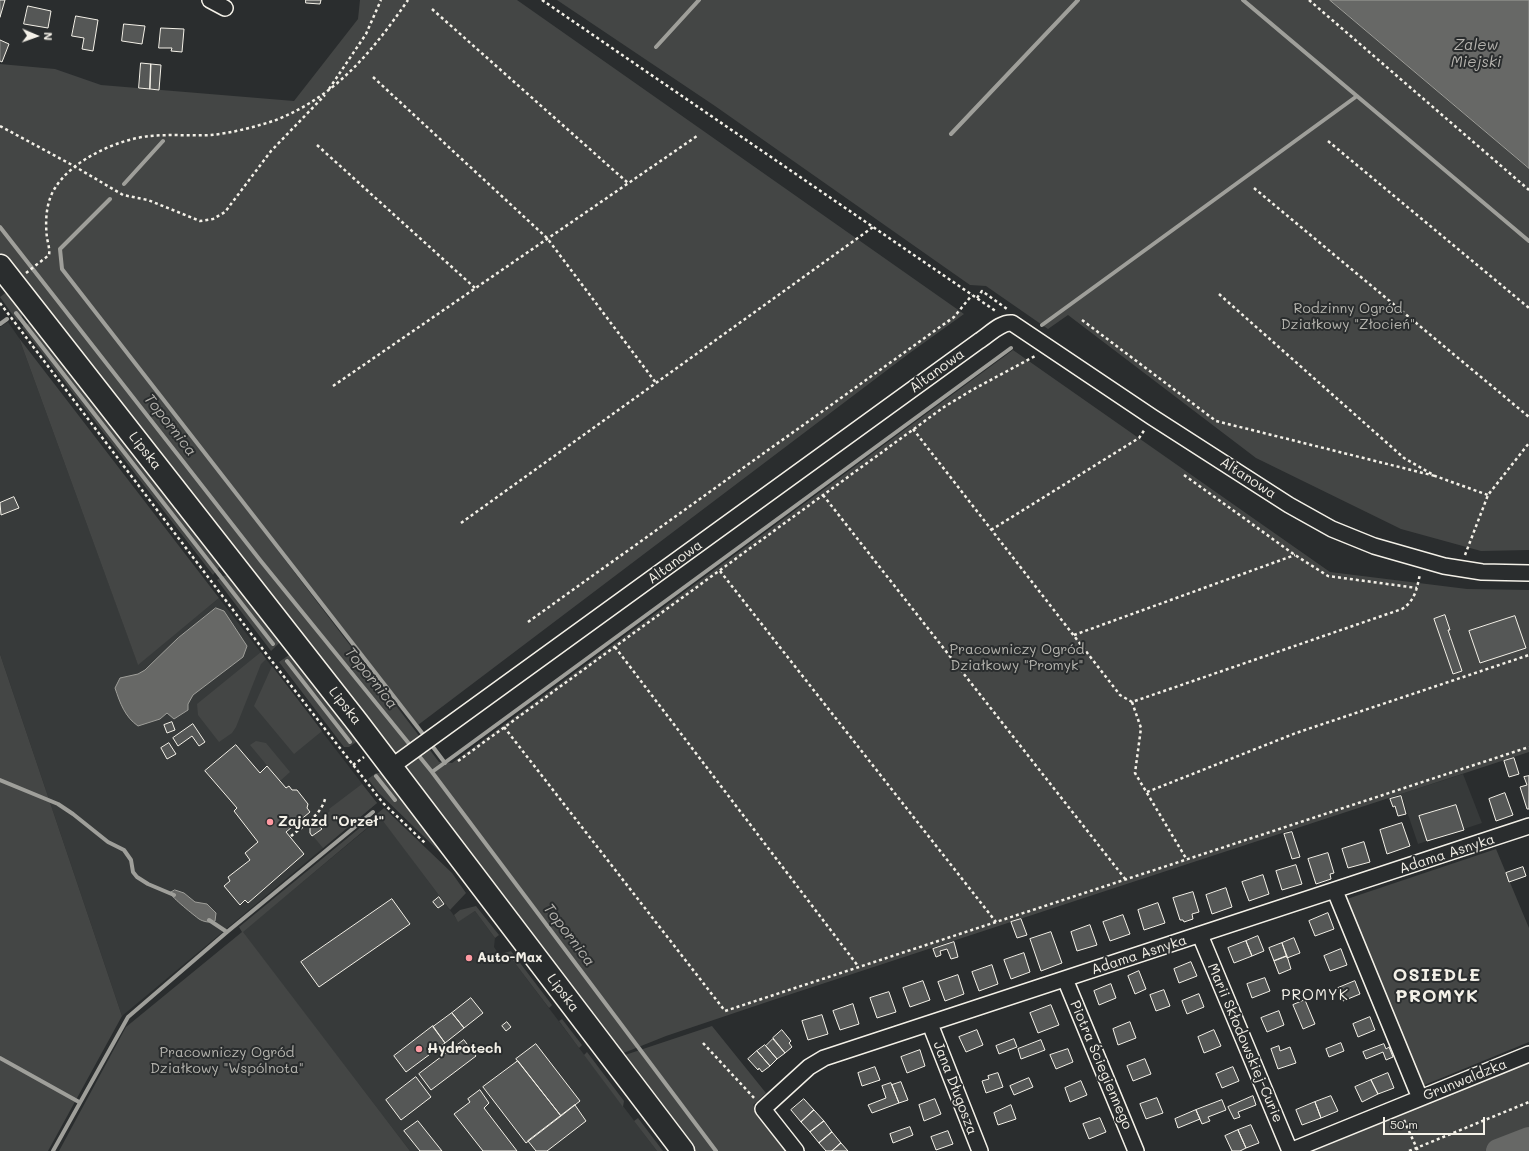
<!DOCTYPE html>
<meta charset="utf-8">
<style>
body{margin:0}
#map{position:relative;width:1529px;height:1151px;overflow:hidden;background:#2a2d2e;font-family:Mali,sans-serif}
canvas{display:block}
.north{position:absolute;left:16px;top:16px;width:40px;height:40px;-webkit-text-stroke:3px #2a2d2e;paint-order:stroke;rotate:92deg;font-size:11px;font-weight:700;line-height:16px;text-align:center;color:#f4f1e8}
.north::after{content:'';display:block;margin:auto;width:14px;height:18px;background:#f4f1e8;clip-path:polygon(50% 0,100% 100%,50% 72%,0 100%)}
.scale{position:absolute;left:1383px;top:1117px;width:102px;height:18px;box-sizing:border-box;border:2px solid #f4f1e8;border-top:0;padding-left:5px;font-size:12px;line-height:14px;white-space:nowrap;color:#f4f1e8;-webkit-text-stroke:3px #2a2d2e;paint-order:stroke}
</style>
<div id="map">
<canvas width="1529" height="1151"></canvas>
<div class="north">N</div>
<div class="scale">50 m</div>
</div>
<script>
const c = document.querySelector('canvas').getContext('2d');
c.lineJoin = 'round';
function fill(path, color) { c.fillStyle = color; c.fill(path, 'evenodd'); }
function trace(path, color, width, dash) { c.strokeStyle = color; c.lineWidth = width; c.lineCap = dash ? 'butt' : 'round'; c.setLineDash(dash || []); c.stroke(path); }
function write(font, color, halo, rows, align = 'center') {
  c.font = font + ' Mali,sans-serif'; c.lineWidth = 4; c.setLineDash([]); c.textBaseline = 'middle'; c.strokeStyle = halo; c.fillStyle = color; for (const [text, x, y, turn = 0] of rows) {
    c.save(); c.translate(x, y); c.rotate((+turn || 0) * Math.PI / 180); c.textAlign = isNaN(turn) ? turn : align; if (halo) c.strokeText(text, 0, 0); c.fillText(text, 0, 0); c.restore();
  }
}
fill(new Path2D(`
 M8 322 19 338 138 664 219 598 377 803 122 1016 0 654V327Z
 M1463 774 1482 823 1418 844 1401 794Z
 M381 817 458 921 475 911 495 938 494 947 500 956 511 958 657 1151H410L242 932Z`), '#373a3a');
fill(new Path2D(`
 M360 0H517L964 314 907 355 418 725 103 321 439 762 452 763 1013 350 1330 572 1467 589 1529 590V752L770 1001 666 1036 621 1054 260 583 0 253V64L55 69 101 85 294 101 358 19Z
 M557 0H1330L1529 168V550L1481 551 1401 529 1256 458 1068 315 1048 329 986 286 970 285 715 106Z
 M8 291 23 312 22 317 17 321 0 297Z
 M32 321 222 564 213 575 22 327Z
 M19 338 219 598 138 665Z
 M229 575 282 640 271 651 217 580 223 576Z
 M261 652 266 659 261 664 236 727 232 733 219 742 198 715 197 704Z
 M0 654 122 1016 48 1151H0Z
 M289 655H293L359 740 349 747H344L279 662Z
 M272 666 322 731 294 754 254 706Z
 M256 741 266 743 290 772 280 781 250 745Z
 M376 773H384L455 867 378 792 368 779Z
 M362 784 377 803 323 848 313 836 322 829 318 822 330 811 329 809Z
 M384 808 452 873 466 893 450 910 380 817 243 932 410 1151H59L126 1027 242 932 239 927Z
 M1496 849 1529 928V1042L1422 1086 1347 899Z
 M476 906 499 935 495 938 475 911 458 922 454 915 460 910Z
 M511 951 552 1005 549 1008 511 958 500 956 504 953Z
 M562 1019 582 1045 579 1048 559 1021Z
 M712 1026 766 1093 753 1105 788 1151H695L622 1056Z
 M587 1052 624 1101 623 1107 584 1055Z
 M1529 1062V1151H1314Z
 M638 1118 663 1151H657L634 1121Z`), '#444645');
const water = new Path2D(`
 M1330 0H1529V168Z
 M216 608 224 611 247 646 243 657 193 695 188 704V710L174 719 167 713 160 719 138 726C125 717 120 703 115 688L120 678 138 674 145 670 178 638Z
 M175 890 184 893 195 902 207 904 216 913 215 921C210 923 204 922 199 919 195 916 171 897 170 893Z`);
fill(water, '#676866');
trace(water, '#9f9f9a', 1);
trace(new Path2D(`
 M1243 0 1529 241
 M656 47 699 0
 M951 134 1078 0
 M124 184 163 141
 M110 199 60 249 62 269 426 738
 M0 227 260 560 432 772 716 1151
 M16 313 273 644
 M0 324 7 319
 M1042 325 1357 96
 M287 661 350 742
 M430 743 445 763
 M432 772 1011 348
 M376 776 395 800
 M0 780 58 804 73 814 108 842 124 850 131 860 133 872 137 877 148 884 174 895
 M209 920 227 932
 M0 1058 79 1102
 M53 1151 128 1017 227 932 373 812`), '#9f9f9a', 4);
trace(new Path2D(`
 M1498 1151 1529 1139`), '#676866', 24);
const building = new Path2D(`
 M0 0H5L0 17Z
 M306 0H321L320 4 306 3Z
 M28 6 51 11 48 28 24 24Z
 M76 16 98 20 93 51 82 49 84 38 72 36Z
 M124 24 145 26 142 44 122 41Z
 M161 28 184 29 182 52 171 51 172 48H159Z
 M0 40 9 44 2 62 0 61Z
 M141 63 151 64 150 89 139 88Z
 M151 64 161 65 159 90 150 89Z
 M14 497 19 508 1 515 0 503Z
 M1445 615 1450 630H1448L1462 671 1453 674 1434 619Z
 M1515 616 1526 648 1480 663 1469 631Z
 M172 722 175 730 167 733 164 725Z
 M193 724 205 742 199 746 192 736 178 746 173 738Z
 M169 743 176 754 167 759 161 748Z
 M236 745 260 773 267 766 286 788 289 786 292 790H297L308 804 307 808 310 812 286 832 304 854 248 903 245 900 240 905 224 886 230 881 228 877 250 860 245 853 258 842 234 811 237 808 205 771Z
 M1514 758 1519 774 1509 777 1504 761Z
 M1529 776V809H1527L1520 787 1527 785 1524 777Z
 M1505 793 1513 815 1496 821 1489 799Z
 M1401 796 1406 814 1398 816 1395 806 1393 807 1390 799Z
 M1456 805 1464 830 1427 841 1419 816Z
 M1402 823 1410 846 1387 854 1380 830Z
 M313 825H318L322 829 312 836 310 833V829Z
 M1292 832 1300 857 1292 859 1284 834Z
 M1364 842 1370 862 1348 868 1342 849Z
 M1328 853 1334 873 1330 874 1331 879 1316 884 1308 859Z
 M1296 865 1302 884 1282 890 1276 871Z
 M1523 867 1526 876 1509 882 1506 873Z
 M1263 875 1269 894 1249 901 1242 882Z
 M1226 888 1232 907 1212 914 1206 895Z
 M1193 892 1199 912 1192 914 1193 919 1184 922 1183 920H1180L1173 898Z
 M439 897 444 904 438 908 433 902Z
 M392 899 410 924 319 987 301 962Z
 M1158 903 1165 923 1144 930 1138 910Z
 M1328 913 1334 929 1315 936 1309 921Z
 M1123 915 1130 934 1110 941 1103 922Z
 M1021 919 1027 935 1017 938 1011 922Z
 M1090 925 1097 945 1077 951 1071 932Z
 M1051 932 1062 963 1041 971 1030 939Z
 M1258 936 1264 951 1252 956 1246 941Z
 M1294 938 1300 953 1287 958 1282 943Z
 M1246 941 1252 956 1234 963 1228 948Z
 M954 942 958 957 951 959 947 949 940 951 941 955 936 957 933 949Z
 M1282 943 1287 956 1274 961 1269 948Z
 M1341 949 1347 965 1330 971 1324 956Z
 M1024 953 1030 972 1011 979 1004 960Z
 M1287 956 1291 969 1279 974 1274 961Z
 M1191 962 1197 976 1179 983 1174 969Z
 M992 965 998 984 979 991 972 972Z
 M1139 971 1146 989 1135 994 1128 976Z
 M958 975 964 994 945 1001 938 982Z
 M1265 978 1270 991 1252 998 1247 984Z
 M923 981 930 1000 910 1007 903 988Z
 M1355 981 1360 994 1343 1001 1338 988Z
 M1111 984 1116 998 1099 1005 1094 991Z
 M1164 990 1170 1006 1156 1011 1150 995Z
 M889 992 896 1012 877 1018 870 998Z
 M1199 994 1204 1007 1187 1014 1182 1001Z
 M471 998 483 1013 464 1028 452 1013Z
 M1305 1000 1315 1024 1303 1029 1293 1005Z
 M853 1004 859 1024 840 1030 833 1011Z
 M1051 1005 1059 1025 1038 1033 1030 1013Z
 M1279 1011 1284 1025 1267 1032 1261 1018Z
 M452 1013 464 1028 445 1043 433 1027Z
 M822 1015 828 1034 808 1040 802 1021Z
 M1370 1017 1375 1030 1358 1037 1353 1024Z
 M507 1022 511 1027 506 1031 502 1026Z
 M1130 1022 1136 1038 1118 1045 1113 1029Z
 M433 1026 445 1043 406 1072 394 1056Z
 M782 1030 791 1041 789 1043 792 1047 785 1053 773 1038Z
 M977 1030 983 1045 966 1052 959 1037Z
 M1214 1030 1221 1046 1204 1053 1198 1037Z
 M773 1039 785 1053 777 1059 766 1046Z
 M1014 1039 1017 1047 999 1054 996 1046Z
 M464 1040 476 1056 431 1090 419 1074Z
 M1041 1040 1045 1050 1021 1059 1018 1049Z
 M1341 1043 1344 1051 1329 1057 1326 1049Z
 M536 1044 580 1101 561 1116 516 1059Z
 M1384 1044 1386 1049 1389 1047 1393 1057 1386 1060 1383 1052 1366 1059 1363 1052Z
 M765 1045 777 1059 770 1066 757 1051Z
 M1279 1046 1280 1051 1290 1047 1296 1063 1278 1069 1271 1049Z
 M1068 1049 1073 1062 1056 1069 1050 1055Z
 M920 1050 925 1066 907 1073 901 1057Z
 M757 1051 770 1066 762 1072 759 1068 758 1070 748 1059Z
 M1145 1059 1151 1074 1133 1081 1127 1066Z
 M518 1061 561 1116 526 1143 483 1087Z
 M875 1067 880 1080 862 1086 858 1073Z
 M1233 1067 1239 1081 1222 1088 1216 1074Z
 M998 1073 1003 1087 986 1093 982 1081 989 1079 988 1076Z
 M1388 1073 1394 1088 1378 1094 1371 1080Z
 M416 1077 431 1097 401 1120 386 1100Z
 M1029 1078 1033 1087 1014 1095 1010 1086Z
 M1371 1080 1378 1094 1362 1102 1355 1087Z
 M1081 1081 1087 1095 1070 1102 1065 1088Z
 M901 1082 908 1100 899 1103 892 1085Z
 M891 1083 899 1103 872 1113 868 1105 886 1098 882 1086Z
 M480 1090 489 1103 484 1108 517 1151H483L454 1114 470 1102 468 1099Z
 M1253 1096 1256 1105 1238 1112 1240 1117 1234 1119 1228 1107Z
 M1331 1096 1338 1111 1321 1118 1315 1102Z
 M1157 1098 1163 1113 1146 1119 1140 1104Z
 M804 1099 814 1110 801 1122 791 1110Z
 M935 1099 941 1114 924 1121 919 1105Z
 M1222 1100 1226 1110 1208 1117 1210 1121 1202 1124 1196 1110Z
 M1315 1102 1321 1118 1302 1125 1296 1110Z
 M575 1105 586 1121 547 1151H536L528 1141Z
 M1011 1105 1016 1119 998 1125 994 1113Z
 M814 1110 824 1121 810 1132 801 1122Z
 M1196 1110 1200 1119 1178 1128 1175 1119Z
 M1100 1118 1106 1132 1089 1139 1083 1124Z
 M418 1121 442 1151H420L404 1131Z
 M824 1121 832 1132 819 1143 810 1132Z
 M1251 1125 1259 1143 1246 1148 1238 1130Z
 M910 1127 913 1135 893 1143 890 1134Z
 M1238 1130 1246 1148 1240 1151H1232L1225 1136Z
 M948 1131 953 1144 936 1150 931 1137Z
 M832 1132 841 1143 832 1151H826L819 1143Z
 M841 1143 848 1151H832Z`);
fill(building, '#555756');
trace(building, '#f4f1e8', 1);
const street = new Path2D(`
 M210 0 225 8
 M391 767 979 341C989 335 1000 322 1012 323L1152 417 1289 505 1332 529 1374 546 1444 566 1482 572 1529 573
 M1335 891 1420 1098
 M1200 935 1290 1151
 M1065 979 1136 1151
 M930 1024 980 1151
 M796 1151 763 1109 809 1067 824 1058 1529 826
 M1290 1151 1529 1054`);
const secondary = new Path2D(`
 M0 266 357 722 683 1151`);
trace(street, '#f4f1e8', 18);
trace(secondary, '#f4f1e8', 25);
trace(new Path2D(`
 M542 0 997 312
 M1309 0 1529 190
 M432 9 628 183
 M373 77 547 238 656 383
 M329 89 366 34 381 0
 M0 126 74 166 123 195 148 200 200 221 213 219 225 212 271 151 325 95
 M1328 141 1529 308
 M317 145 475 288
 M1254 188 1529 417
 M26 273 49 255C50 250 48 243 47 238 45 221 46 202 55 188 72 160 118 139 150 136 170 134 191 136 211 135 232 133 255 127 276 120 336 96 372 52 408 0
 M1219 294 1404 458 1435 476 1488 495
 M977 298 982 291 1007 309
 M0 303 271 660 383 803 426 844
 M1082 320 1216 421 1435 476
 M333 386 697 136
 M913 429 1120 695 1132 702 1402 609C1415 601 1417 588 1420 574
 M1184 475 1295 555 1328 576 1417 588
 M823 495 1126 880
 M461 523 873 227
 M991 530 1139 438 1145 429
 M1465 555 1488 495 1529 443
 M720 571 996 922
 M528 622 954 317 972 295
 M1074 635 1295 555
 M615 647 858 966
 M1132 702 1141 728 1135 773 1187 860
 M504 727 725 1011 1529 747
 M458 761 944 407 972 390 1037 355
 M353 765 364 757
 M1147 792 1296 733 1529 655
 M291 836C303 826 321 815 325 799
 M703 1043 755 1099
 M1404 1120 1418 1151
 M1409 1151 1529 1102`), '#f4f1e8', 2.5, [3, 3]);
trace(street, '#2a2d2e', 15);
trace(secondary, '#2a2d2e', 22);
for (const [x, y, r, color] of [
 [270,822,4,"#ff9aa2"],
 [469,958,4,"#ff9aa2"],
 [419,1049,4,"#ff9aa2"]
]) { const dot = new Path2D(); dot.arc(x, y, r, 0, 2 * Math.PI); c.fillStyle = color; c.fill(dot); trace(dot, '#2a2d2e', 1.5); }
write('14px', '#b6b5af', '#2a2d2e', [
 ["Rodzinny Ogród",1348,309],
 ["Działkowy \"Złocień\"",1348,325],
 ["Pracowniczy Ogród",1017,650],
 ["Działkowy \"Promyk\"",1017,666],
 ["Pracowniczy Ogród",227,1053],
 ["Działkowy \"Wspólnota\"",227,1069]
]);
write('14px', '#f4f1e8', '#2a2d2e', [
 ["Altanowa",937,371,-36],
 ["Lipska",145,451,52],
 ["Altanowa",1248,478,33],
 ["Altanowa",675,562,-36],
 ["Lipska",345,706,52],
 ["Adama Asnyka",1447,854,-18],
 ["Adama Asnyka",1139,955,-18],
 ["Lipska",563,993,53],
 ["Marii Skłodowskiej-Curie",1245,1043,67],
 ["Piotra Ściegiennego",1101,1065,67],
 ["Grunwaldzka",1465,1080,-22],
 ["Jana Długosza",955,1088,69]
]);
write('bold 14px', '#f4f1e8', '#2a2d2e', [
 ["Zajazd \"Orzeł\"",278,822],
 ["Auto-Max",477,958],
 ["Hydrotech",427,1049]
], 'left');
write('italic 15px', '#b5b3ae', '#2a2d2e', [
 ["Zalew",1476,45],
 ["Miejski",1476,62],
 ["Topornica",170,425,52],
 ["Topornica",371,678,51],
 ["Topornica",569,935,53]
]);
c.letterSpacing = '1px';
write('15px', '#f4f1e8', '#2a2d2e', [
 ["PROMYK",1315,995]
]);
c.letterSpacing = '0px';
c.letterSpacing = '1px';
write('bold 18px', '#f4f1e8', '#2a2d2e', [
 ["OSIEDLE",1437,975],
 ["PROMYK",1437,996]
]);
c.letterSpacing = '0px';
</script>
